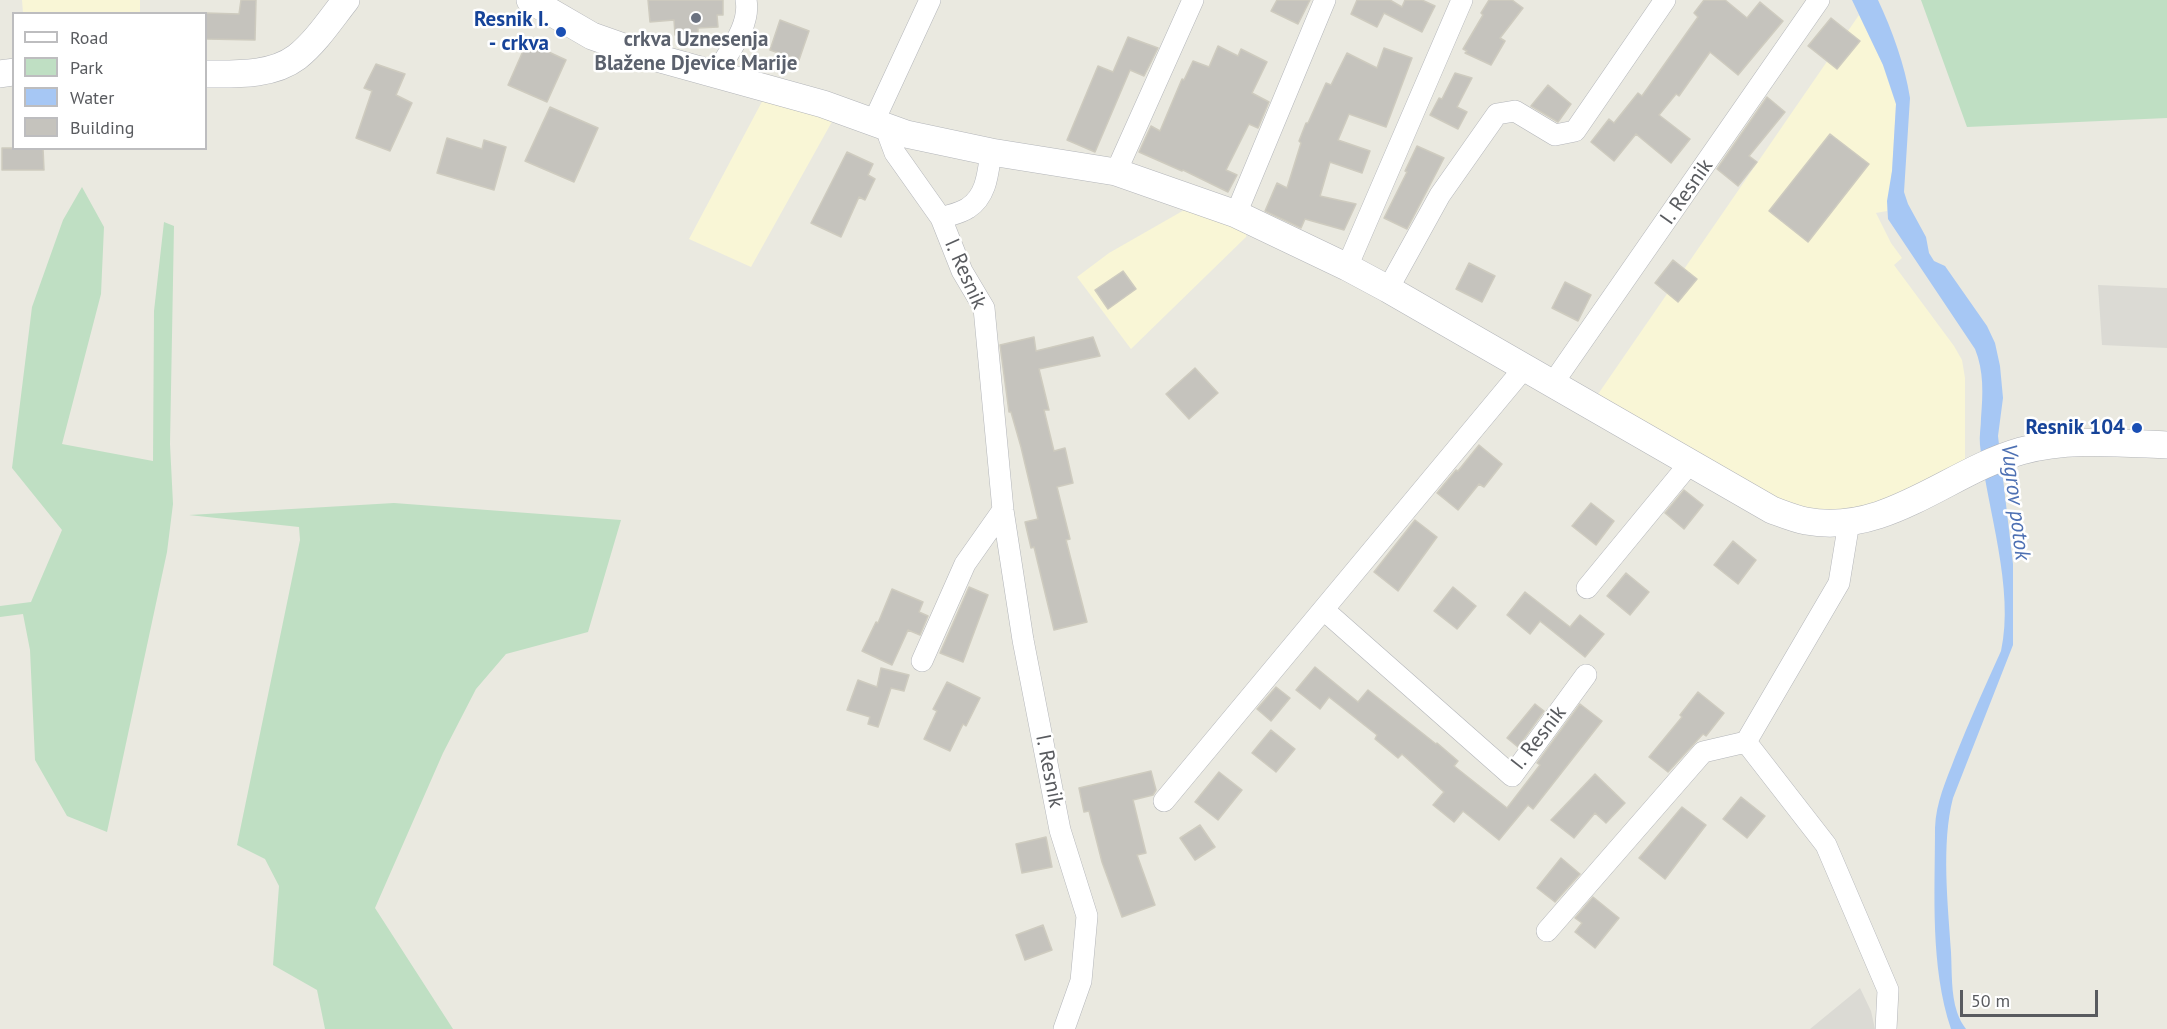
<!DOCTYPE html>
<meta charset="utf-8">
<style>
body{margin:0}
#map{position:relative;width:2167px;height:1029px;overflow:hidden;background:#eae9e0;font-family:"PT Sans",sans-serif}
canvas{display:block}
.legend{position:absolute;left:12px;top:12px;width:195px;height:138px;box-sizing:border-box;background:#fff;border:2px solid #bdbdbf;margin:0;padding:8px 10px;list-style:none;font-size:18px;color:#595b5f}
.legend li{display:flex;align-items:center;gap:12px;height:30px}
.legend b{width:30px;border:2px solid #bdbdbf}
.scale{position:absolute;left:1960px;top:990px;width:138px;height:27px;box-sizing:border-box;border:3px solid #595b5f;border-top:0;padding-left:8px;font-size:18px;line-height:21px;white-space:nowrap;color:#595b5f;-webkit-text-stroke:4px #fff;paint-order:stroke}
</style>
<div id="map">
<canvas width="2167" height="1029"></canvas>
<ul class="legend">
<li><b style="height:8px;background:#fff"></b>Road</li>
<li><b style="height:16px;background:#bfdfc3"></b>Park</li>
<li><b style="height:16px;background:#a6c7f4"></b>Water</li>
<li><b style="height:16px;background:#c5c3bd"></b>Building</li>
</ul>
<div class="scale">50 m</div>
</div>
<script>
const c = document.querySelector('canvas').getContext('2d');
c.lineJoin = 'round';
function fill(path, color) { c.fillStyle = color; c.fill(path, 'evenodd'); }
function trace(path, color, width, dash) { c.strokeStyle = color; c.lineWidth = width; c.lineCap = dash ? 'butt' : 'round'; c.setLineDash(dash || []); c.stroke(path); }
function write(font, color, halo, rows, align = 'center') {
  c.font = font + ' "PT Sans",sans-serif'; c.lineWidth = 5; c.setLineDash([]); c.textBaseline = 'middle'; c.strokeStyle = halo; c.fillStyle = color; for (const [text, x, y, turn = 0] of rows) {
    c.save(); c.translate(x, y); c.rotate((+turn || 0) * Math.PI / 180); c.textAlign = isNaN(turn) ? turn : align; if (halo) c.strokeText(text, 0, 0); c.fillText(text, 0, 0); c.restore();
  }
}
fill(new Path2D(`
 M22 0H140V13H23Z
 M1859 15 1883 65 1896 104 1892 171 1887 211 1876 213 1891 243 1902 258 1894 265 1954 346 1962 360 1965 378V464L1852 515 1787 505 1594 400Z
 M765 96 834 118 751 267 689 239Z
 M1186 209 1247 233 1246 237 1131 349 1077 277 1109 253Z`), '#f9f6d6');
fill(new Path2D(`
 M2098 285 2167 288V348L2102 345Z
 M1860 988 1871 1011 1875 1029H1810Z`), '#dbdad4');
fill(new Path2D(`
 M1921 0H2167V118L1967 127Z
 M82 187 104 227 101 294 62 444 153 461 154 311 164 222 174 226 170 444 173 504 167 552 107 832 67 816 35 760 30 650 23 614 0 617V606L31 602 62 530 12 468 32 307 63 220Z
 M394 503 621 520 588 632 506 654 476 689 443 753 375 908 453 1029H325L317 990 273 965 279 886 265 859 237 845 300 540 299 527 189 515Z`), '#bfdfc3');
fill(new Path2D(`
 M1852 0H1878C1892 30 1905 65 1910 98L1904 192 1908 204 1926 237 1929 253 1934 261 1945 266 1987 326 1995 343 2000 366 2003 398 1998 436 2013 564V645L1953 798C1941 844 1948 905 1951 952 1952 972 1951 994 1957 1012 1959 1018 1962 1024 1966 1029H1951C1930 966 1935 894 1935 828 1936 802 1946 781 1955 757 1969 722 1985 686 2001 651 2015 589 1987 509 1980 445 1979 436 1981 427 1981 418 1983 394 1984 371 1975 349L1888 219 1887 201 1892 171 1896 104 1883 65Z`), '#a6c7f4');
const building = new Path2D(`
 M241 0H256L255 40 206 39V13L239 14Z
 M648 0H723V15H717L718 27 698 28V34L675 35 674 20 650 22Z
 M1277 0H1310L1298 24 1271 11Z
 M1357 0H1390L1402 7 1405 0H1422L1435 6 1422 32 1384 13 1377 27 1351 14Z
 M1489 0H1512L1523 8 1500 38 1505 41 1491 65 1465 53 1467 51 1463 49 1483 15 1481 13Z
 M1704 0H1725L1747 18 1760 2 1783 21 1738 75 1710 52 1679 96 1676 94 1659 115 1690 139 1671 163 1636 134 1614 161 1591 142 1609 119 1614 123 1638 93 1642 96 1698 17 1694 13Z
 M1831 18 1860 41 1837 69 1808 46Z
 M780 20 809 31 799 60 770 50Z
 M1128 37 1158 48 1144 76 1130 70 1095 152 1067 140 1098 66 1113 72Z
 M527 42 566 60 547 102 508 85Z
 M1218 46 1238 56 1241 49 1267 62 1252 93 1269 102 1258 128 1249 124 1226 170 1237 175 1228 192 1183 170 1182 171 1139 152 1151 126 1160 131 1182 79 1184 80 1193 61 1209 67Z
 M1384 48 1412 58 1386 127 1349 114 1338 140 1370 151 1362 173 1330 162 1320 196 1356 204 1344 230 1305 219 1301 228 1265 211 1277 183 1287 188 1301 143 1299 141 1306 123H1308L1326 83 1331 85 1347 53 1377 68Z
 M376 64 405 74 396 95 412 103 390 151 356 138 372 91 364 88Z
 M1455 73 1472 78 1457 107 1467 112 1458 129 1430 115 1439 98 1442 99Z
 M1548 85 1571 104 1558 122 1531 106Z
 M1767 97 1785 112 1749 156 1757 162 1738 186 1717 169Z
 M550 107 598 128 574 182 525 161Z
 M1830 134 1869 164 1808 242 1769 211Z
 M447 138 482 149 484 140 506 147 494 190 437 173Z
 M1417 146 1444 158 1407 229 1384 218 1407 172 1405 171Z
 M2 148H43L44 170H2Z
 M847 152 873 164 868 175 875 179 865 200 859 197 841 237 811 223Z
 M1673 260 1697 279 1678 302 1655 283Z
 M1469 263 1495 276 1482 302 1456 289Z
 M1123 271 1136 289 1108 309 1095 290Z
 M1565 282 1591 295 1578 321 1552 308Z
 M1034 337 1036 351 1093 337 1100 356 1039 369 1049 410H1044L1054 451 1065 448 1073 483 1057 487 1070 539 1066 540 1087 622 1054 630 1034 547 1031 548 1025 522 1038 519 1021 447 1011 412H1009L1000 345Z
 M1195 368 1218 393 1189 419 1166 394Z
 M1479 445 1502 464 1484 487 1479 484 1458 510 1437 493 1456 470 1458 471Z
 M1684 490 1703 505 1684 529 1665 513Z
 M1591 503 1614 521 1596 545 1572 526Z
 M1415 520 1437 537 1398 591 1374 572Z
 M1733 541 1756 560 1738 584 1714 565Z
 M1626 573 1649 592 1630 615 1607 596Z
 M969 587 988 595 963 662 940 653Z
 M1453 587 1476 606 1457 629 1434 611Z
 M892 589 923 602 919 612 928 616 920 635 908 630 892 665 862 651 876 622 878 623Z
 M1525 592 1570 627 1580 615 1604 634 1585 657 1540 621 1530 634 1507 615Z
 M1315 667 1358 702 1368 690 1436 744 1437 743 1458 761 1454 766 1507 808 1540 765 1537 763 1580 704 1602 721 1533 809 1528 805 1499 840 1463 811 1454 822 1433 805 1444 792 1402 754 1398 758 1375 739 1377 735 1329 697 1320 709 1296 690Z
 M881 668 909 675 904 691 891 688 878 727 868 724 870 717 847 710 858 680 877 687Z
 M947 682 980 698 966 726 963 724 950 751 924 739 937 711 933 709Z
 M1276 687 1290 698 1271 721 1257 709Z
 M1698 692 1724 713 1706 736 1703 734 1668 772 1649 757 1682 717 1680 715Z
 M1535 704 1544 711 1518 747 1507 738Z
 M1271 730 1295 749 1276 772 1252 753Z
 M1151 771 1156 790 1153 795 1133 800 1146 853 1137 855 1155 905 1122 917 1102 862 1089 811 1084 812 1079 788Z
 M1219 772 1242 790 1218 820 1195 802Z
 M1595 774 1625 803 1606 823 1595 813 1574 838 1551 820Z
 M1741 797 1765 816 1747 838 1723 819Z
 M1682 807 1706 825 1665 879 1639 858Z
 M1200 825 1215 847 1195 860 1180 838Z
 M1046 837 1052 867 1022 873 1016 844Z
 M1561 858 1580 874 1555 902 1537 888Z
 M1593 897 1619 918 1595 948 1575 932 1582 923 1575 918Z
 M1043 925 1052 950 1025 960 1016 935Z`);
fill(building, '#c5c3bd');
trace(building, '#cecbbf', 1.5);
const minor = new Path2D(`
 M716 74C728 52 751 26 746 0
 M873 123 930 0
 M888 129 889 137 895 153 941 218 962 271 984 308 1003 510 1023 640 1060 830 1087 916 1081 981 1064 1029
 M1116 172 1193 0
 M1236 214 1325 0
 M941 218C950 215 961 213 968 208 987 196 988 172 991 152
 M1347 267 1462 0
 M1388 289 1440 195 1497 114 1515 111 1555 135 1575 131 1665 0
 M1553 383 1819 0
 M1587 588 1690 463
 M1324 610 1512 776 1586 675
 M922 661 965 564 1003 510
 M1746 742 1826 845 1888 990 1886 1029
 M1164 801 1525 367
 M1547 931 1703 752 1746 742 1839 583 1849 522`);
const tertiary = new Path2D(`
 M530 0 592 36 646 55 823 104 906 134 991 152 1116 172 1236 214 1347 267 1388 289 1772 510C1783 514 1795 519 1806 521 1886 536 1948 472 2021 451 2068 438 2119 443 2167 445
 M0 74 14 72
 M206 74C235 74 272 76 297 57 316 42 331 19 346 0`);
trace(minor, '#b3b5b9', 22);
trace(tertiary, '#b3b5b9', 28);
trace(minor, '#fff', 21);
trace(tertiary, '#fff', 27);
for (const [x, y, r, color] of [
 [696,18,6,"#6b7280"],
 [561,32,6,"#1a4fb4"],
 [2137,428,6,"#1a4fb4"]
]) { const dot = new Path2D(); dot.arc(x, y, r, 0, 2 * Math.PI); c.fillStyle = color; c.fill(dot); trace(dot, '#fff', 2); }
write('bold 21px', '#164399', '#fff', [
 ["Resnik I.",549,20],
 ["- crkva",549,44],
 ["Resnik 104",2125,428]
], 'right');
write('bold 21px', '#5b616d', '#fff', [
 ["crkva Uznesenja",696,40],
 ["Blažene Djevice Marije",696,64]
]);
write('21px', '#595b5f', '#fff', [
 ["I. Resnik",1687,192,-55],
 ["I. Resnik",965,274,66],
 ["I. Resnik",1539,738,-52],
 ["I. Resnik",1049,771,79]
]);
write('italic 22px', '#4d70b3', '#fff', [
 ["Vugrov potok",2015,502,83]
]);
</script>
